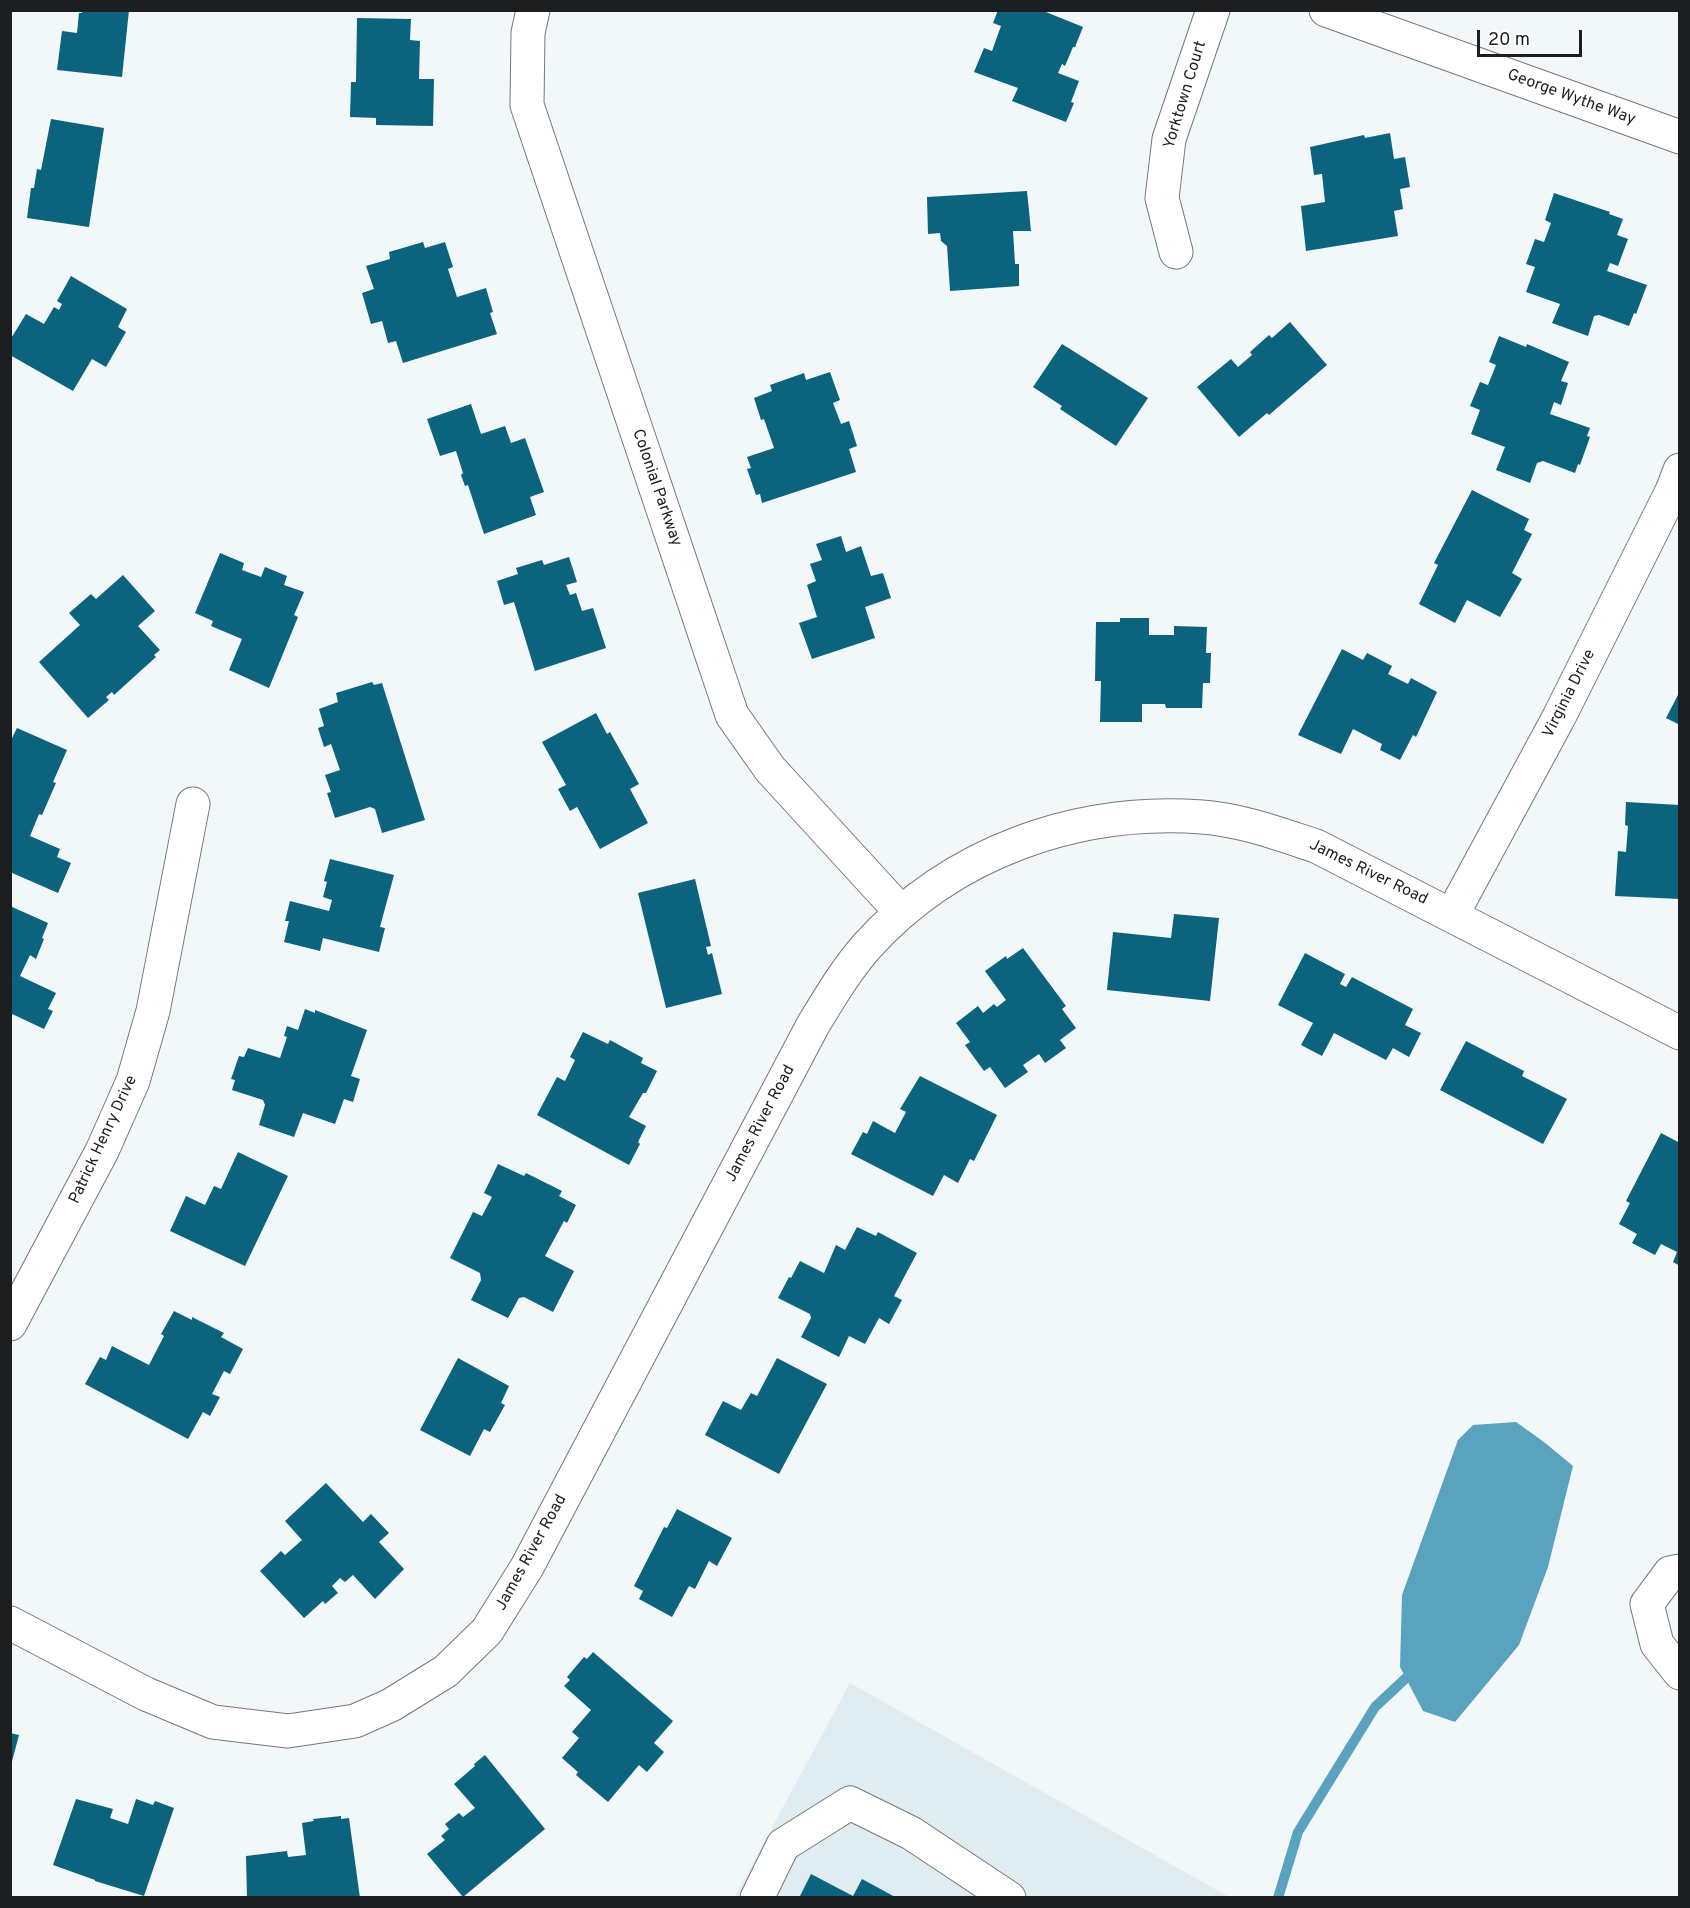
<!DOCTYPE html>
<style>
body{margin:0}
#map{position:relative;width:1690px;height:1908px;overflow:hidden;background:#f2f7fa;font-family:Overpass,sans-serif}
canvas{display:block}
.frame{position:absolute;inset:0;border:12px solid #1c1e1f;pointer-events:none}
.scale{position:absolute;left:1477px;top:30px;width:105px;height:27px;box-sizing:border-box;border:3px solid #1c1e1f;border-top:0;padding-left:8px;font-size:18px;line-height:21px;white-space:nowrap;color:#1c1e1f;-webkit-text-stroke:4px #fff;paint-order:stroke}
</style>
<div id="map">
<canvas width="1690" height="1908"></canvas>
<div class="frame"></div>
<div class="scale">20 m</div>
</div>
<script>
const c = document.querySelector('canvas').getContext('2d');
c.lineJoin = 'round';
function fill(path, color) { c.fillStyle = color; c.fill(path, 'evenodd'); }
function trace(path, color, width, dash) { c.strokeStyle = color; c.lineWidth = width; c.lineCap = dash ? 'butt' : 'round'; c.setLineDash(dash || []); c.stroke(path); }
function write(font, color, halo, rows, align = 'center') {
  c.font = font + ' Overpass,sans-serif'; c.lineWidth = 6; c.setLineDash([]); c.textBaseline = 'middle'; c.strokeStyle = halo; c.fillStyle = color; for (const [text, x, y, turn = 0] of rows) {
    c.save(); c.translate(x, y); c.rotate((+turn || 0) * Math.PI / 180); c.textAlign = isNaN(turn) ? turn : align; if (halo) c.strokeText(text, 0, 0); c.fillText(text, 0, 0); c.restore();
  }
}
fill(new Path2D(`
 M850 1683 1229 1897 734 1898Z`), '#dfedf3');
fill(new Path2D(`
 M1516 1422 1544 1442 1573 1466 1548 1567 1519 1645 1455 1722 1423 1711 1400 1667 1402 1595 1458 1440 1473 1425Z`), '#59a3bf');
trace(new Path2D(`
 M1278 1898 1298 1832 1375 1707 1406 1678`), '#59a3bf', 10);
fill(new Path2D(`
 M82 10H129L122 77 57 70 62 31 77 33 79 13H82Z
 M998 10H1041L1083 27 1075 47H1073L1065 66 1062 64 1058 73 1079 81 1071 102 1074 103 1066 122 1012 101 1018 88 974 72 984 48 992 51 1001 26 993 23Z
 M357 18 411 19 410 40 420 41 419 79H434L433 126 376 125V118L350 117 351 82H356Z
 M51 119 104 128 89 227 27 218 31 188H34L37 169 41 170Z
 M1390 133 1394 159 1405 157 1410 187 1400 189 1403 209 1394 211 1398 236 1306 251 1301 206 1325 202 1322 174 1314 175 1310 147 1364 135 1365 138Z
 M1027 191 1031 231H1013L1015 264H1019V286L950 291 947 246 941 241 940 233 928 234 927 197Z
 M1554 193 1610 212 1609 214 1623 219 1617 235 1628 239 1618 266 1610 263 1607 271 1647 285 1636 314 1634 313 1629 326 1599 315 1594 316 1588 336 1552 323 1560 304 1526 292 1535 267 1526 264 1535 239 1544 242 1551 223 1545 220Z
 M423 242 425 248 445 242 453 267 448 269 457 297 486 288 493 312 490 313 497 334 403 363 396 341 388 343 382 321 371 324 362 293 374 289 366 266 390 259 389 252Z
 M71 276 127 309 118 327 126 332 106 367 92 359 73 391 10 355V340L26 314 44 324 54 307 59 310 62 304 57 301Z
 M1290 322 1327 365 1269 415 1267 413 1239 437 1197 387 1231 359 1238 367 1252 355 1250 352 1269 335 1272 338Z
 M1499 336 1526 347 1527 344 1569 362 1561 381 1568 383 1561 405 1554 402 1550 414 1590 428 1587 436 1590 437 1580 465 1578 464 1575 473 1543 461 1537 463 1530 483 1496 470 1505 447 1471 434 1480 410 1470 406 1480 382 1488 385 1496 365 1489 362Z
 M1062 344 1148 398 1116 446 1060 409 1062 406 1033 387Z
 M830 372 840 400 833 403 841 424 849 421 857 446 849 449 856 472 762 503 760 494 756 495 747 469 751 468 747 457 774 448 764 419 761 420 754 398 772 391 770 385 804 373 806 380Z
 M471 404 481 434 505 426 511 443 525 438 544 492 530 497 536 515 484 534 468 485 465 486 461 475 463 473 456 451 440 456 427 419Z
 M1472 490 1529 519 1524 530 1532 534 1512 573 1522 579 1500 617 1467 600 1455 623 1419 604 1438 565 1434 563Z
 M841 536 846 552 861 546 871 576 883 573 891 598 865 607 875 638 812 659 799 623 817 617 807 585 816 581 810 564 822 560 816 544Z
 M220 553 244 563 242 570 261 577 265 567 287 576 284 585 304 592 294 615 298 617 269 688 229 670 242 639 211 626 213 621 195 613Z
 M569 557 577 582 566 585 570 595 576 593 582 611 593 608 606 648 535 671 514 602 504 605 497 581 518 574 516 568 542 560 544 565Z
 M123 575 155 611 138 626 160 650 154 655 156 657 114 695 112 692 106 697 109 700 88 718 39 662 80 625 69 613 91 594 96 599Z
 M1120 618H1149V635H1174V626L1207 627 1206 653H1211L1210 683H1203L1202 708H1166L1165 704H1142V722H1100L1101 681H1095L1096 622H1120Z
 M1342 649 1363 660 1367 653 1392 666 1388 674 1408 684 1411 678 1437 692 1416 737 1413 735 1400 760 1380 750 1382 744 1353 729 1341 754 1298 735Z
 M372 682 374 685 382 683 425 820 382 833 375 809 370 807 335 818 327 793 331 792 325 775 340 770 331 744 324 747 318 728 324 726 319 709 338 702 336 693Z
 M1680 691V725L1666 718Z
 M596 713 607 734 610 732 639 784 630 789 648 823 600 849 577 807 570 811 558 789 566 785 542 742Z
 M17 728 67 750 53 782 56 783 42 815 39 814 30 836 60 849 57 857 71 863 58 893 10 872V742Z
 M1626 802 1680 805V899L1615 896 1618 851 1626 852 1628 826 1625 825Z
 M330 859 394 875 380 927 385 928 379 952 323 938 320 951 284 942 289 921H285L290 901 329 911 332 900 323 897 327 882 324 881Z
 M695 879 711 946 706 947 708 955 712 953 722 994 666 1008 638 893Z
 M10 906 48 923 42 938 44 939 36 959 30 955 20 976 56 993 48 1009 53 1011 44 1029 10 1013Z
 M1174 914 1219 918 1210 1001 1107 990 1113 932 1171 938Z
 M1023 948 1066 1006 1062 1009 1076 1028 1060 1040 1066 1048 1045 1063 1039 1054 1023 1065 1028 1072 1005 1088 990 1067 984 1071 965 1045 970 1042 956 1023 978 1006 983 1013 994 1004 997 1007 1006 1000 985 971 1006 956 1007 959Z
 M1305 953 1345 974 1340 984 1346 987 1352 977 1413 1009 1405 1025 1421 1033 1409 1057 1393 1048 1386 1060 1334 1033 1322 1056 1301 1045 1313 1023 1278 1005Z
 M305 1009 315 1013V1010L367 1030 351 1076 360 1079 353 1102 344 1099 335 1124 303 1113 294 1137 259 1125 265 1105 263 1100 232 1090 235 1080 231 1079 239 1056 244 1057 248 1048 280 1058 287 1037 284 1036 287 1026 298 1030Z
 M583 1032 608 1044 610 1040 643 1058 641 1063 657 1071 646 1093H643L629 1117 646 1126 638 1142 640 1144 629 1165 537 1115 557 1077 565 1081 575 1060 570 1057Z
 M1466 1041 1524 1071 1522 1076 1567 1099 1543 1144 1440 1090Z
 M920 1076 997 1115 974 1161 970 1159 958 1183 944 1175 933 1196 851 1154 863 1132 867 1134 873 1121 895 1133 906 1112 900 1109Z
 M1661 1133 1680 1143V1266L1673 1262 1677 1252 1661 1244 1655 1255 1632 1243 1637 1234 1619 1224 1630 1203 1626 1201Z
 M238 1152 288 1176 245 1266 170 1231 186 1196 205 1205 214 1186 221 1189Z
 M498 1164 524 1176 526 1173 562 1191 559 1196 576 1205 567 1223 564 1221 545 1256 574 1271 553 1312 524 1297 519 1298 508 1318 471 1300 481 1280 480 1273 450 1258 473 1212 482 1216 492 1197 484 1193Z
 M857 1227 876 1236 878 1232 917 1253 894 1296 902 1300 889 1324 879 1318 865 1344 849 1336 839 1357 801 1337 811 1318 810 1314 778 1298 789 1277 791 1278 800 1261 824 1273 836 1245 845 1250Z
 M174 1311 192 1320V1317L224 1333 221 1337 243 1349 230 1374 224 1371 212 1394 220 1397 210 1416 203 1412 188 1439 85 1384 100 1357 106 1360 112 1346 149 1365 164 1336 161 1334Z
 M458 1358 509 1386 501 1403 505 1405 490 1432 484 1429 470 1456 420 1430Z
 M777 1358 827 1384 779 1474 705 1435 723 1401 741 1410 751 1393 757 1396Z
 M326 1483 363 1522 371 1514 389 1533 379 1542 404 1569 375 1599 353 1575 345 1582 340 1578 332 1586 338 1593 325 1604 323 1601 304 1618 260 1571 281 1551 285 1555 302 1540 285 1521Z
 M677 1509 732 1538 717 1566 709 1561 695 1589 689 1586 672 1617 639 1599 643 1591 634 1586 664 1527 667 1528Z
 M593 1652 673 1721 654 1743 664 1752 647 1772 639 1765 608 1802 576 1775 578 1772 562 1758 579 1738 572 1732 591 1710 564 1686 570 1680 567 1677 584 1657 587 1659Z
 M10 1733 19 1735 11 1765H10Z
 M485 1755 545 1829 463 1897 427 1854 445 1840 441 1836 449 1829 445 1824 459 1813 463 1817 475 1808 454 1784 475 1766 474 1764Z
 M76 1799 113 1809 110 1818 128 1824 136 1799 153 1805 155 1801 174 1808 144 1896 95 1881V1880L53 1865Z
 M341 1816V1819L349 1818 360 1898H247L246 1856 287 1851 288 1857 306 1855 302 1823 314 1821 313 1819Z
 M811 1874 853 1896 862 1879 897 1898H799Z`), '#0c637d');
const minor = new Path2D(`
 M533 10 528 33 527 105 732 715 770 769 901 912
 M1326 10 1680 137
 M1176 252 1162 198 1169 139 1213 10
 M1452 915 1559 717 1672 491 1680 470
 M10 1324 102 1151 133 1081 153 1011 193 804
 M1680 1571 1670 1573 1647 1604 1657 1644 1680 1673
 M10 1623 146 1694 213 1722 288 1731 355 1721 391 1705 446 1671 487 1631 527 1567 813 1025C830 997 846 970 867 946 952 852 1077 808 1202 817 1242 820 1279 834 1316 846L1680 1033
 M757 1898 783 1845 850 1803 911 1833 1009 1898`);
trace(minor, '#74797b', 35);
trace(minor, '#fff', 33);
write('16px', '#1c1e1f', '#fff', [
 ["Yorktown Court",1186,95,-73],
 ["George Wythe Way",1571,98,20],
 ["Colonial Parkway",656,488,71],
 ["Virginia Drive",1570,694,-63],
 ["James River Road",1368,873,26],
 ["James River Road",761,1124,-62],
 ["Patrick Henry Drive",104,1140,-65],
 ["James River Road",532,1553,-61]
]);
</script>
